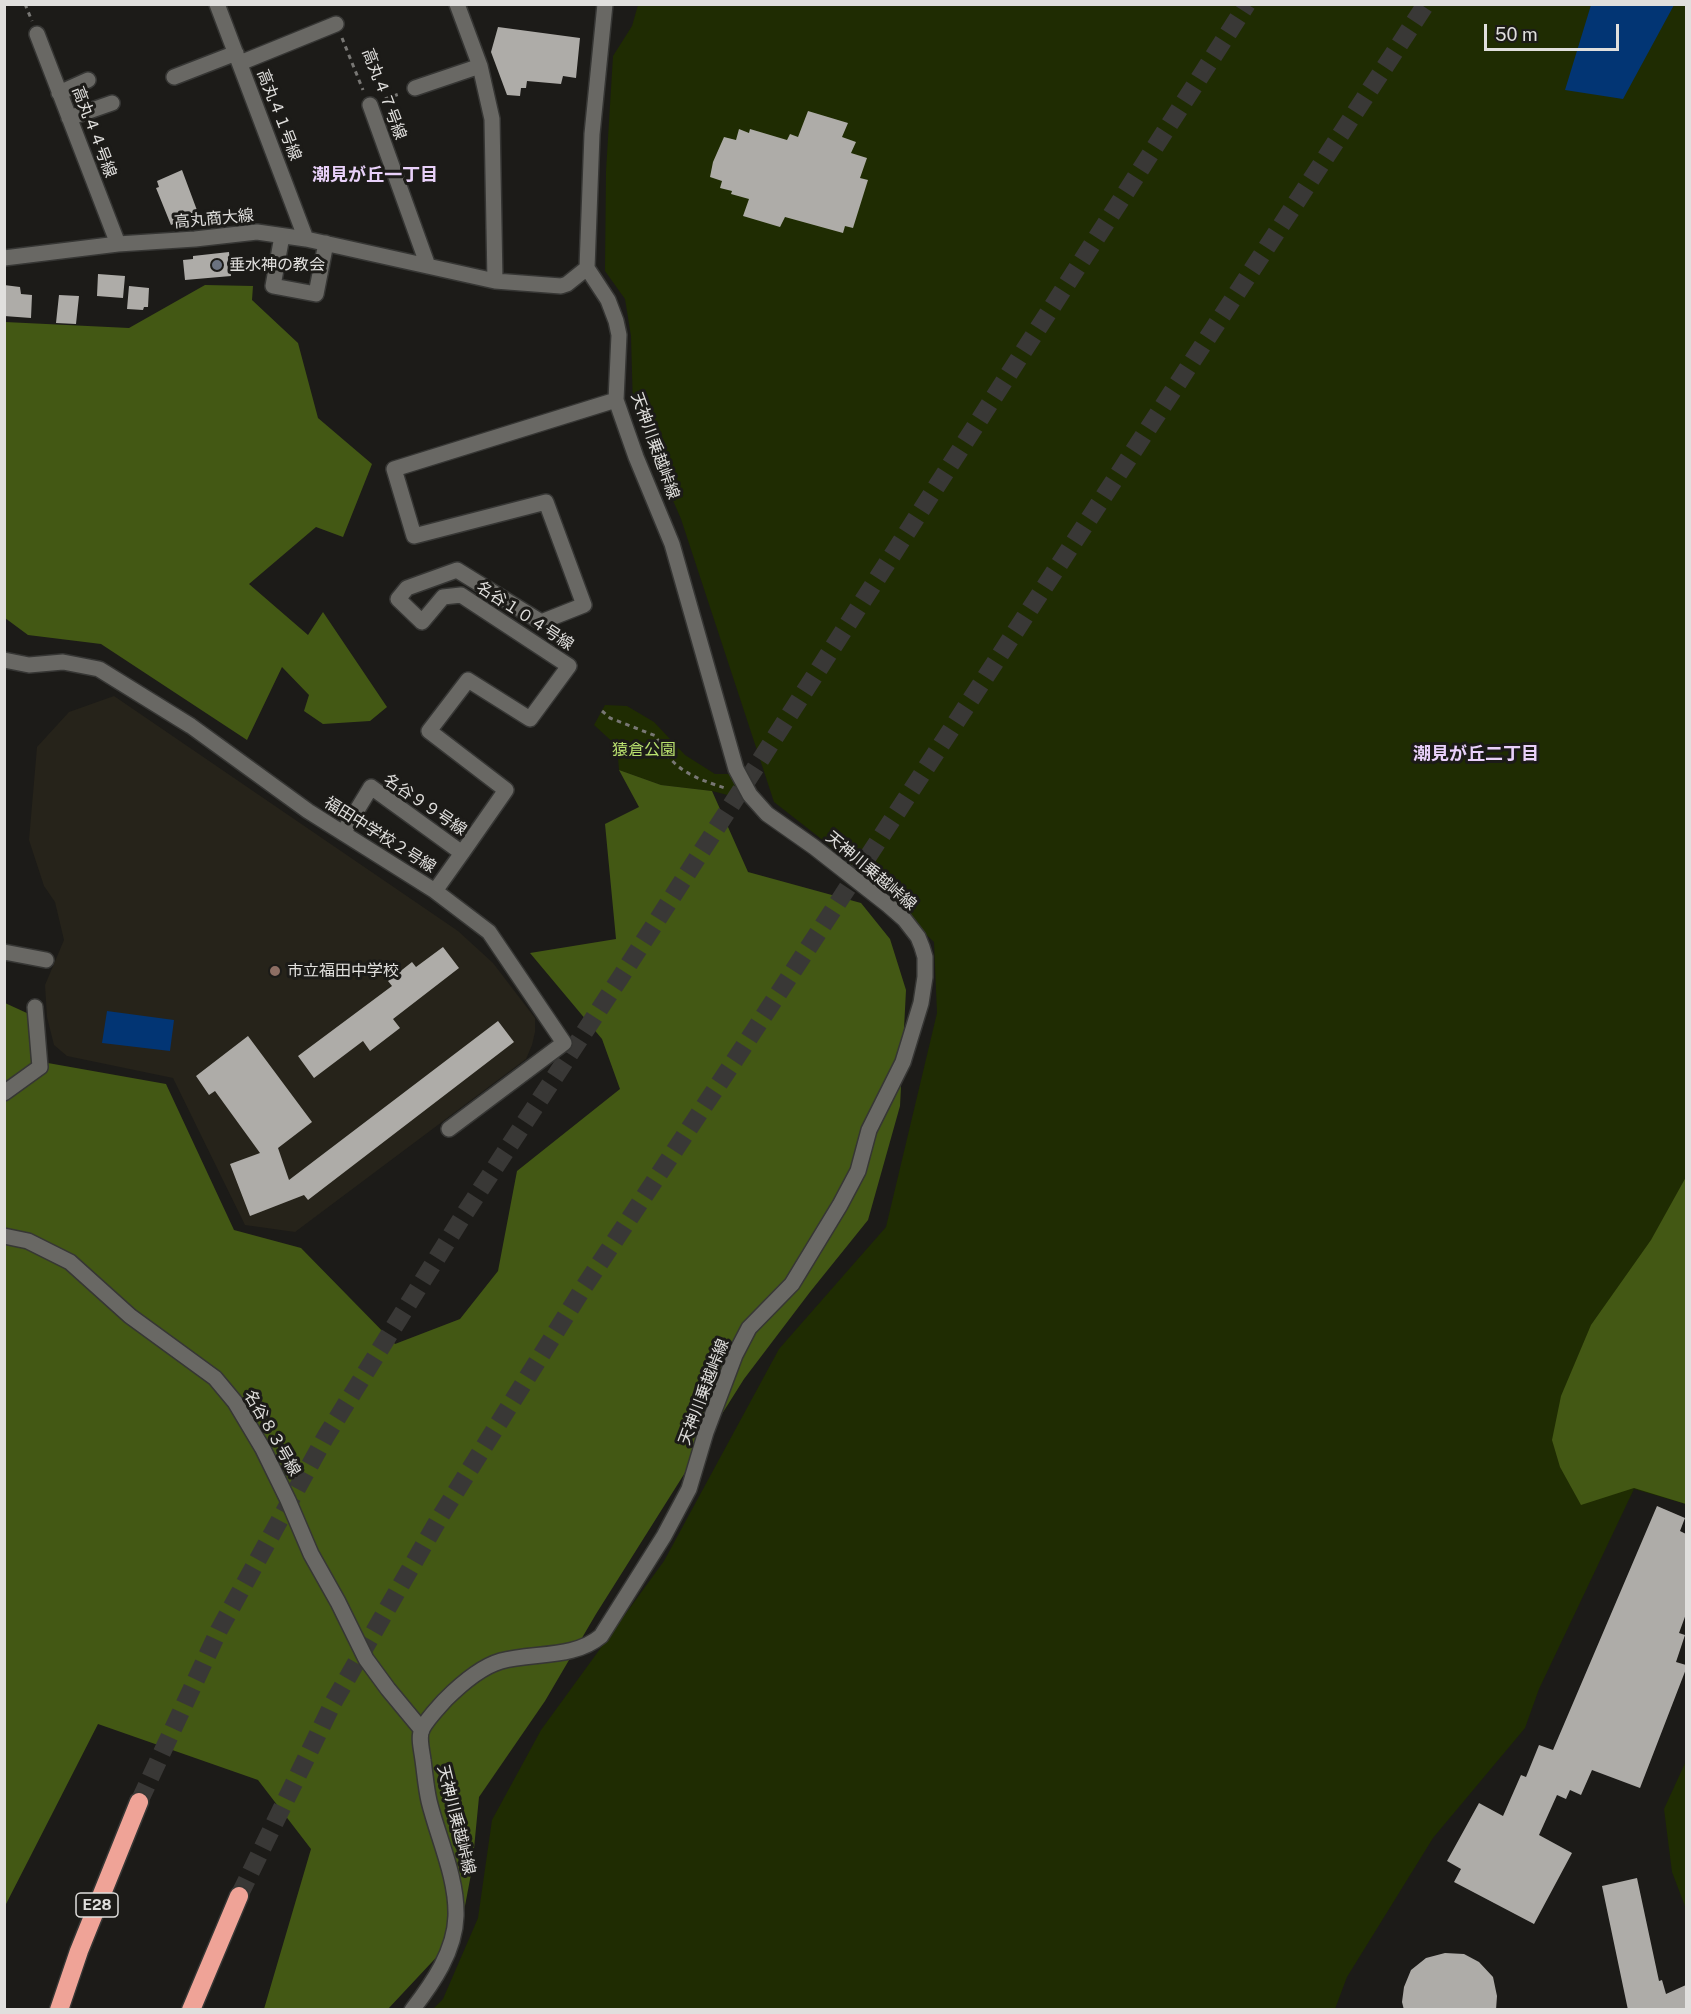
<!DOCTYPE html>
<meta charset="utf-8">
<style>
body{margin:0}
#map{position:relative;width:1691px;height:2014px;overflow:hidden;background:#1c1b18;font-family:"Public Sans",sans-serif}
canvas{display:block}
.frame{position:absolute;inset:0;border:6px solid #e0dfdd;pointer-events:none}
.scale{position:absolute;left:1484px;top:24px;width:135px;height:27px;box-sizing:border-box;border:3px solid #e0dfdd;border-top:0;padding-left:8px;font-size:18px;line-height:21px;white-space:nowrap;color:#e0dfdd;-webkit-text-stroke:4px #1c1b18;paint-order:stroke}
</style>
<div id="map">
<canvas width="1691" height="2014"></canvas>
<div class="frame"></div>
<div class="scale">50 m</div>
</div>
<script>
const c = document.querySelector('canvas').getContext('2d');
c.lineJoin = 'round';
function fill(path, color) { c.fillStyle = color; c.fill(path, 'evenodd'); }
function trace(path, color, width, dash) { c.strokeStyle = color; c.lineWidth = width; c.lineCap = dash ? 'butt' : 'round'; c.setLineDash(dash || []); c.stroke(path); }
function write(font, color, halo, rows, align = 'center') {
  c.font = font + ' "Public Sans","Noto Sans JP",sans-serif'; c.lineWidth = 6; c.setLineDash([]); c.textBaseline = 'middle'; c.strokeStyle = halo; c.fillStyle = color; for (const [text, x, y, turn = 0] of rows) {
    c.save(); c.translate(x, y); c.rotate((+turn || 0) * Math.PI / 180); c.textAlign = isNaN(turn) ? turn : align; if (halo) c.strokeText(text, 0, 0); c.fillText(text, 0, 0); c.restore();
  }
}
fill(new Path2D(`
 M114 696 458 931 493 963 535 1018V1032L532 1045 526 1059 295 1232 245 1225 173 1078 67 1056 54 1045 47 1017 45 985 64 940 55 902 44 886 29 840 37 747 69 712Z`), '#26231a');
fill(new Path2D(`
 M638 5H1686V1504L1634 1489 1539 1689 1525 1728 1433 1838 1347 1977 1335 2009 432 2010 443 1999 478 1918 492 1820 541 1730 664 1561 779 1349 886 1227 937 1013 934 942 838 852 774 802 681 519 633 408 631 336 625 299 605 271 606 171 613 56 632 26Z
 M605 705 627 706 654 722 685 755 715 774H734L747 800 712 791 661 785 619 770 617 746 594 725Z
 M1686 1761V1909L1672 1872 1664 1809Z`), '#1f2c02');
fill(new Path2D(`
 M205 285 253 286 252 300 298 343 318 418 372 464 343 537 316 527 249 584 308 635 323 612 387 707 370 721 323 724 304 711 309 695 282 667 247 740 101 644 28 635 5 618V322L129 328Z
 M619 770 661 785 712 791 748 872 861 903 890 939 906 990 900 1106 868 1220 810 1292 744 1379 596 1614 545 1701 479 1797 472 1869 460 1932 388 2009H264L311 1849 258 1780 98 1724 5 1906V1003L29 1014 31 1060 166 1084 234 1230 301 1248 395 1344 460 1319 498 1271 517 1171 620 1089 602 1039 530 953 616 939 605 824 639 807Z
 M1686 1177V1504L1634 1488 1581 1505 1560 1467 1552 1440 1561 1396 1591 1325 1651 1240Z`), '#435814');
fill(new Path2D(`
 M1591 5H1674L1623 99 1565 90Z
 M107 1011 174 1020 170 1051 102 1043Z`), '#023574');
fill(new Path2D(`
 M498 27 580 38 576 78 563 76 561 84 527 81 526 88H521L520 96 507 95 491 52Z
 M808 111 848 123 842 137 856 142 851 153 867 158 860 178 868 180 853 228 845 226 843 233 785 217 780 227 743 216 749 199 731 194 732 191 720 188 722 181 710 177 713 162 724 137 736 140 739 129 749 133 750 129 787 140 790 134 798 137Z
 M182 170 198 213 171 225 156 188 159 187 157 181Z
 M229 252 231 276 185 280 183 260 193 259V256Z
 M98 274 125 276 123 298 97 296Z
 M4 285 20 287 21 294 32 295 31 318 4 316Z
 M129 286 149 288 148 307H144L143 310 127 309Z
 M59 295 79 296 76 324 56 323Z
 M443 947 459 968 393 1019 400 1028 370 1051 363 1041 314 1078 298 1056 392 986 388 981 412 962 416 967Z
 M498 1021 514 1042 308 1200 304 1195 250 1216 230 1164 260 1153 215 1091 209 1095 196 1076 248 1036 312 1122 278 1148 289 1180Z
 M1657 1506 1685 1518 1680 1531 1686 1534V1614L1679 1633 1685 1635 1676 1662 1686 1665V1669L1640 1788 1592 1770 1581 1795 1570 1790 1566 1799 1557 1795 1539 1835 1572 1853 1534 1924 1454 1882 1461 1869 1447 1861 1479 1803 1503 1816 1521 1775 1526 1777 1539 1745 1553 1750Z
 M1637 1878 1659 1981 1662 1980 1666 1994 1686 1985V2010H1628L1602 1886Z
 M1445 1953 1464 1954 1479 1962 1493 1977 1497 1996 1496 2010H1404L1402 2002 1404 1987 1411 1970 1426 1958Z`), '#aeaca8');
trace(new Path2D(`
 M139 1802 219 1630 326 1436 463 1216 620 978 1247 4
 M239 1896 333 1703 440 1517 582 1290 744 1046 1426 4`), '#393836', 18, [18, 9]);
const minor = new Path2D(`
 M217 4 306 239
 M457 4 480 66 492 119 495 281
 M37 34 118 244
 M240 63 336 24
 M174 77 236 53
 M415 88 480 66
 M59 93 88 80
 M370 105 428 266
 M69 118 112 103
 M282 236 273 286 316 294 326 243
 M4 258 118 244 195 239 257 232 306 239 495 281 561 286 567 284 587 268
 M587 268 592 134 605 4
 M4 660 29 665 63 662 99 669 191 726 308 811 435 891 489 932 564 1043 449 1129
 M343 833 371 787 462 853 435 891
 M462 853 506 790 429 731 468 680 530 719 569 666 461 595 443 597 422 622 398 599 407 588 457 570 541 622 584 605 546 502 414 536 394 469 616 400
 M4 952 46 960
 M4 1093 40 1067 35 1007
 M4 1236 28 1241 70 1262 130 1316 215 1378 235 1402 263 1449 288 1500 311 1554 338 1602 366 1659 388 1689 422 1730
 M412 2010C433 1983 455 1951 456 1916 457 1877 438 1838 429 1801 426 1788 425 1774 423 1760 422 1751 418 1737 422 1729 427 1719 438 1708 445 1700 460 1685 480 1667 501 1661 533 1652 574 1659 601 1636L664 1536 689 1489 706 1432 735 1355 749 1328 792 1284 840 1205 858 1171 869 1130 903 1062 921 1003 925 977V957L922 947 918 937 904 919 888 905 814 847 767 814 750 795 736 769 672 544 636 457 616 400 619 335 616 321 608 300 587 268`);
const highway = new Path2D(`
 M59 2010 79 1951 139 1802
 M191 2010 239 1896`);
trace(minor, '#363634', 18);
trace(highway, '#363634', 21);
trace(new Path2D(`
 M25 4 32 21
 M342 38 363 90
 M385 99 402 93
 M602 711 610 718 656 736C671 770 694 778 728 789`), '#787774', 3, [4.5, 4.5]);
trace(minor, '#696864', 15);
trace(highway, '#efa397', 18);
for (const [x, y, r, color] of [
 [217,265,6,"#6b7280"],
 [275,971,6,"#8d6e63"]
]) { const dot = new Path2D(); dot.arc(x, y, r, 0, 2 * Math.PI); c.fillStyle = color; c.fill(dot); trace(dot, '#1c1b18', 2); }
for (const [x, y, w] of [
 [97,1905,42]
]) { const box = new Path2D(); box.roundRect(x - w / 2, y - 12, w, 24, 4.5); c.fillStyle = '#1c1b18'; c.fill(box); trace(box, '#e0dfdd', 1.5); }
write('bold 15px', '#e0dfdd', null, [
 ["E28",97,1905]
]);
write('16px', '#e0dfdd', '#1c1b18', [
 ["高丸４７号線",384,94,69],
 ["高丸４１号線",279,115,69],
 ["高丸４４号線",94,132,69],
 ["高丸商大線",214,219,-5],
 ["天神川乗越峠線",655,446,70],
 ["名谷１０４号線",525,616,33],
 ["名谷９９号線",425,805,34],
 ["福田中学校２号線",380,835,32],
 ["天神川乗越峠線",871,871,40],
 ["天神川乗越峠線",704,1392,-69],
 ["名谷８３号線",272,1433,60],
 ["天神川乗越峠線",456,1820,76]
]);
write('16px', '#e0dfdd', '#1c1b18', [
 ["垂水神の教会",229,265],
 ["市立福田中学校",287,971]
], 'left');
write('16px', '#bae26f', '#1c1b18', [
 ["猿倉公園",644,750]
]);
write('bold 18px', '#e9d1fa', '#1c1b18', [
 ["潮見が丘一丁目",375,175],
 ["潮見が丘二丁目",1476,754]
]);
</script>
